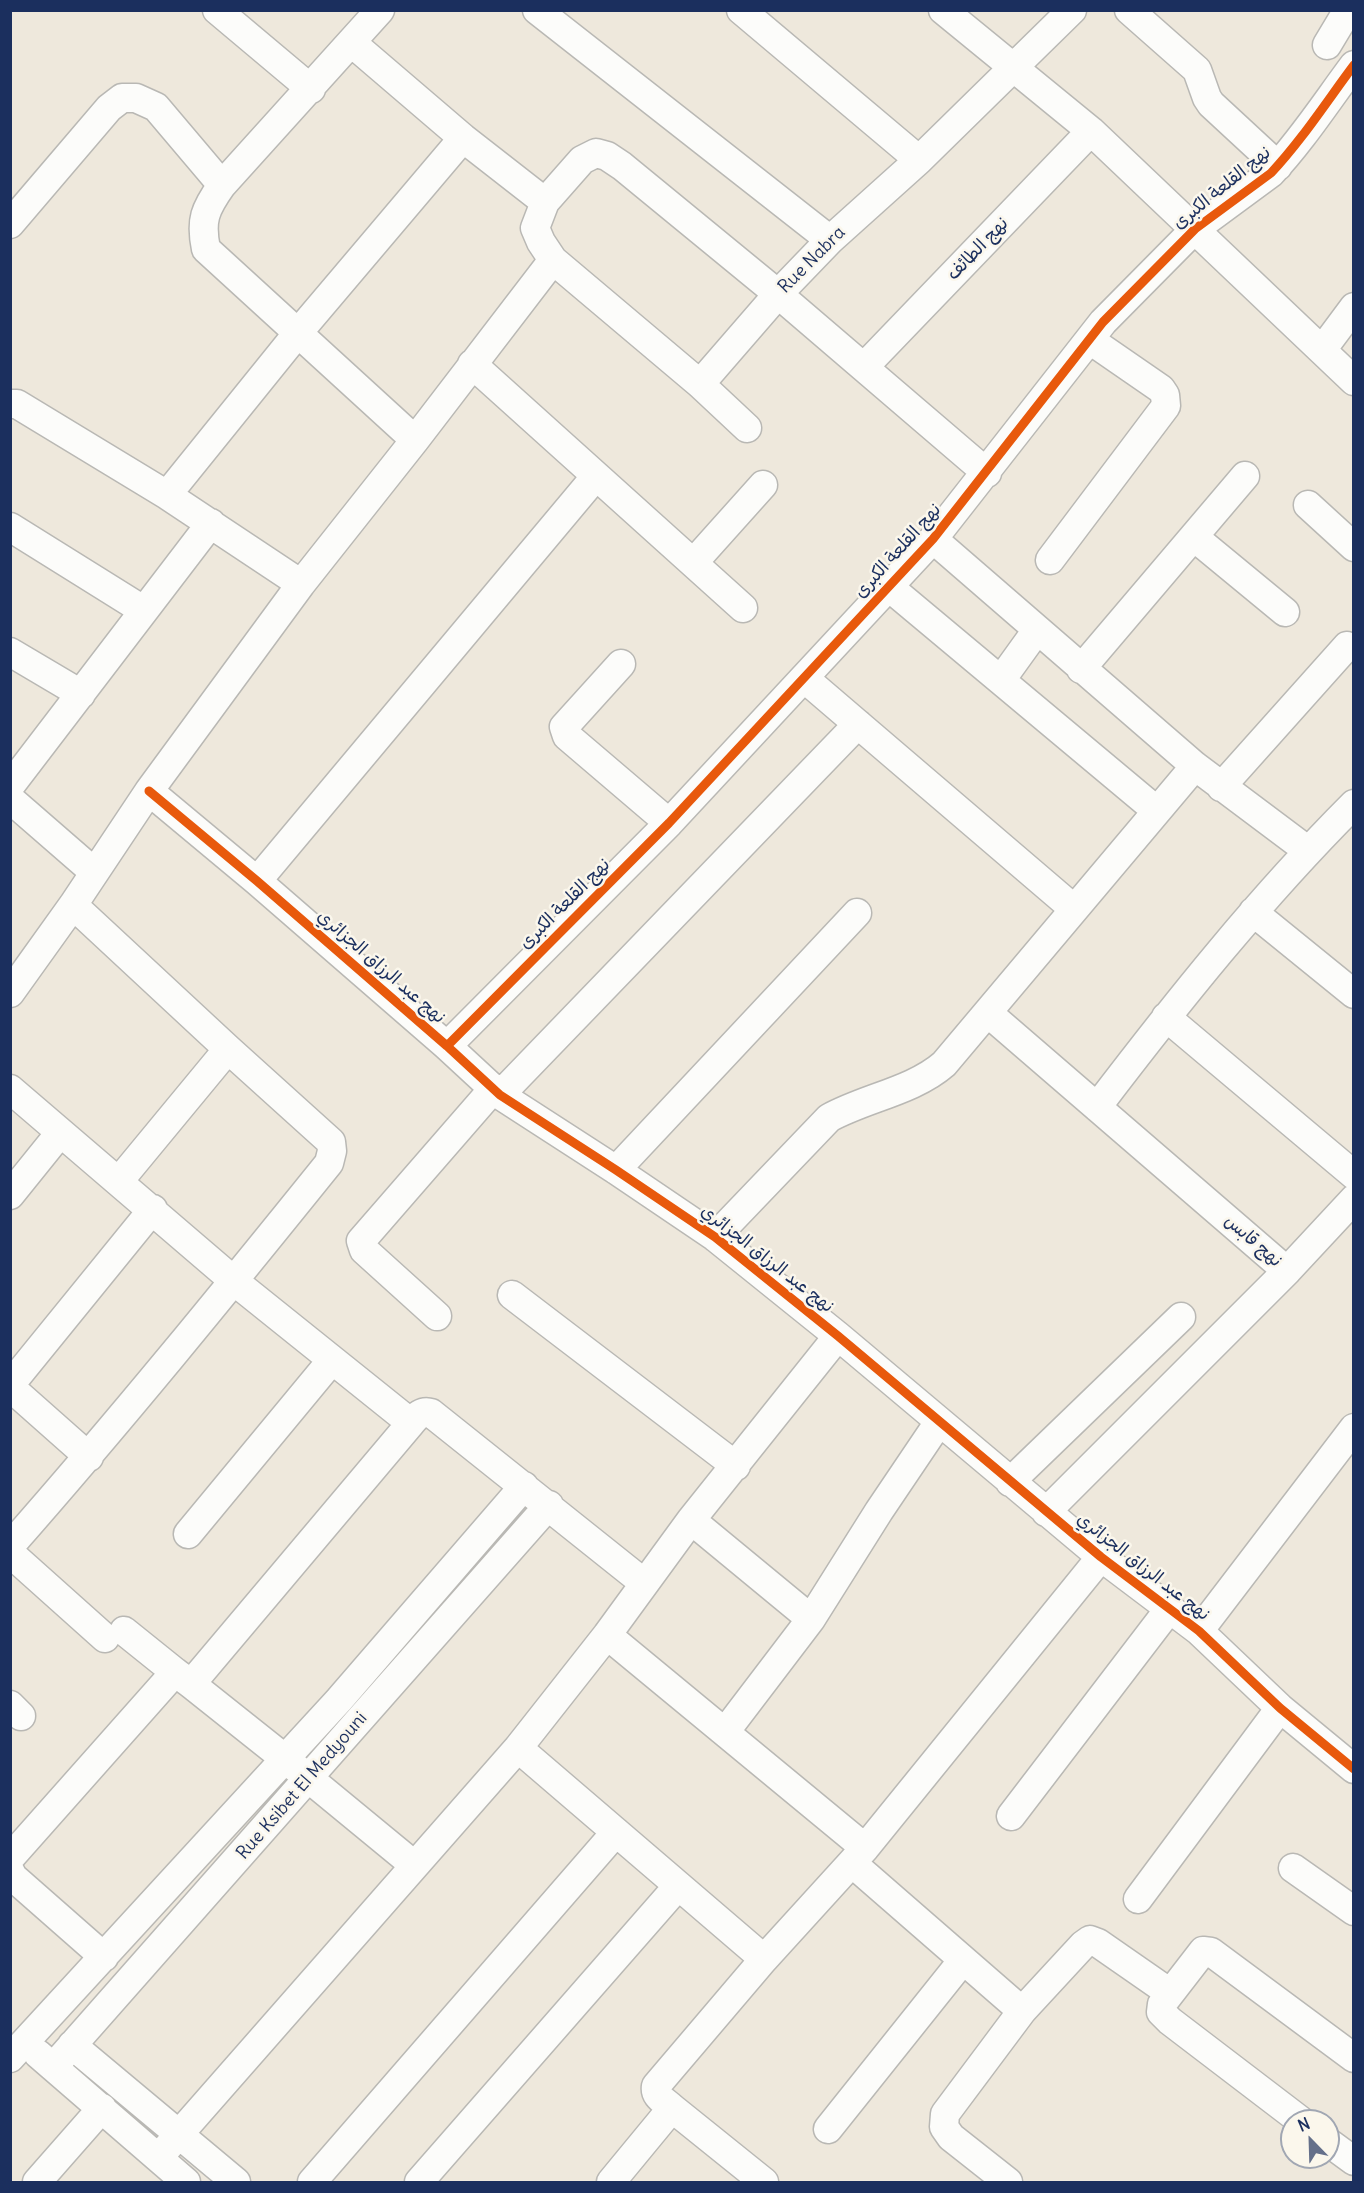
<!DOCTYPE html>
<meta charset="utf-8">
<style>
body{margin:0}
#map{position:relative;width:1364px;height:2193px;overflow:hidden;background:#eee8dc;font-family:Delius,sans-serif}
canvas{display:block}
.frame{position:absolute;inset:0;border:12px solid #1b2f5e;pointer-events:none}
.north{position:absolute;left:1280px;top:2109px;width:60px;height:60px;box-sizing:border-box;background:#fbf7ec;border:2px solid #a1a7b3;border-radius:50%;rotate:337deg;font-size:16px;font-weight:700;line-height:24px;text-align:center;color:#1b2f5e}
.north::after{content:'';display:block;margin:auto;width:21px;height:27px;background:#65708a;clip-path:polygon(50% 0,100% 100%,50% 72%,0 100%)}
</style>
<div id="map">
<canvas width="1364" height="2193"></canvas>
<div class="frame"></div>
<div class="north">N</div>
</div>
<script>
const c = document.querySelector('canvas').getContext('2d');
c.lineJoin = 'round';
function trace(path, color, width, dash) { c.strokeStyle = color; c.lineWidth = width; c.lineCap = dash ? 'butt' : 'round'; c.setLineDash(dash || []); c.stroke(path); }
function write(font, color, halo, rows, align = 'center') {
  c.font = font + ' Delius,"Playpen Sans Arabic",sans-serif'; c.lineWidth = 5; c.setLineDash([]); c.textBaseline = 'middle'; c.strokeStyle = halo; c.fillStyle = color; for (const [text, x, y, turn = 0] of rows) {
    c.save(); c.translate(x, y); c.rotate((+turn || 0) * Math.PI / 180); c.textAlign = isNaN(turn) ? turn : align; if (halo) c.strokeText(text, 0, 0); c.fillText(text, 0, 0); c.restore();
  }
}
const minor = new Path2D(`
 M217 10 311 89
 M380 10 222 185C205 209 200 220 206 249L415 440
 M537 10 830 240
 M741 10 919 160
 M943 10 1091 131 1354 381
 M1129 10 1197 70 1207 98 1211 104 1278 166
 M352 43 463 138 545 202
 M1327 45 1348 10
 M10 224 109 108 122 98H136L156 107 222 185
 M1322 350 1354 307
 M472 364 743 608
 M864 367 1091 131
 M700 384 778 294 830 240 919 160 1072 10
 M10 404H17L167 495 301 584
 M747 428 700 384 553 260 541 242 535 228 545 202 582 160 596 153 607 156 622 166 778 294 987 473
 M167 495 297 334 463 138
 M1308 505 1354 547
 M10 527 143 610
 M1194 537 1285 612
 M933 539 1195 766 1307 850
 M1050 560 1166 406 1165 395 1161 389 1090 340
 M694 562 763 485
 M889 587 1157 811
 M10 652 81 694
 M621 664 564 727 567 736 669 823
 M1081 669 1245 476
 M804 678 1074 909
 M1001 680 1037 630
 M10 786 211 523
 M1221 787 1347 646
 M149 791 257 881 447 1046 500 1095 616 1170 715 1237 838 1336 1101 1557 1199 1631 1280 1708 1354 1769
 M10 799 94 872
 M257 881 596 476
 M1253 912 1354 994
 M10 993 73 905 149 791 301 584 415 440 553 260
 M988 1013 1287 1271
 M1166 1017 1354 1175
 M447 1046 669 823 933 539 1103 322 1195 229 1271 173C1302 140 1327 101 1354 65
 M10 1089 234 1281 411 1423C417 1416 422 1410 431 1413L644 1583
 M500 1095 858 724
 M1097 1107C1177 1002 1260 898 1354 804
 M616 1170 857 913
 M119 1181 228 1049
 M10 1195 60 1133
 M715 1237 829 1118C865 1098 913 1091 944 1064L1195 766
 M512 1295 736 1466
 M437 1316 364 1250 361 1241 494 1088
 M10 1385 153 1209
 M10 1387 89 1457
 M411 1423 191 1684 284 1758 414 1865
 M1010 1482 1181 1317
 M1046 1512 1287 1271 1354 1199
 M691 1520 811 1619
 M188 1534 332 1360
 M10 1546C120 1421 225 1292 329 1163L332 1151 331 1142 228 1049 73 905
 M10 1553 105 1638
 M124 1631 175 1672
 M1199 1631 1354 1428
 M607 1635 865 1848
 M10 1705 21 1716
 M725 1732 811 1619 879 1511 939 1422
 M518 1748 764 1959
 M1011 1816 1170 1608
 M10 1858 175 1672 191 1684
 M852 1863 1022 2011
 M1293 1868 1354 1911
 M10 1871 13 1877 104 1957
 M1138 1899 1280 1708
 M72 2045 236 2182
 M38 2054 186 2182
 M10 2058 339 1700 524 1486
 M54 2066 549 1505
 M672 2108 764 2182
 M1301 2121 1170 2021 1161 2012 1162 2004 1203 1951 1211 1952 1354 2058
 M828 2129 963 1960
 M1328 2142 1354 2161
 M159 2157 518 1748 607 1635 691 1520 838 1336
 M37 2182 102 2108
 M312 2182 616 1832
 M419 2182 678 1886
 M611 2182 672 2108C665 2101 654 2097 656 2086L764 1959 865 1848 1101 1557
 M1008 2182 951 2137 944 2127 945 2114 1022 2011 1083 1945 1090 1940 1098 1943 1170 1993`);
trace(minor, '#b9b8b4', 31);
trace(minor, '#fcfcfa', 28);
trace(new Path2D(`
 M149 791 257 881 447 1046 500 1095 616 1170 715 1237 838 1336 1101 1557 1199 1631 1280 1708 1354 1769
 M447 1046 669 823 933 539 1103 322 1195 229 1271 173C1302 140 1327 101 1354 65`), '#e8590c', 9);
write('18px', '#1b2f5e', '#fbf7ec', [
 ["نهج القلعة الكبرى",1222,188,-39],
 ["نهج الطائف",978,249,-46],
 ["Rue Nabra",812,260,-45],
 ["نهج القلعة الكبرى",898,551,-48],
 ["نهج القلعة الكبرى",565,904,-45],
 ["نهج عبد الرزاق الجزائري",381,967,41],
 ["نهج قابس",1253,1241,41],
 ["نهج عبد الرزاق الجزائري",767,1259,38],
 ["نهج عبد الرزاق الجزائري",1143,1567,38],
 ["Rue Ksibet El Medyouni",302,1786,-49]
]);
</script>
